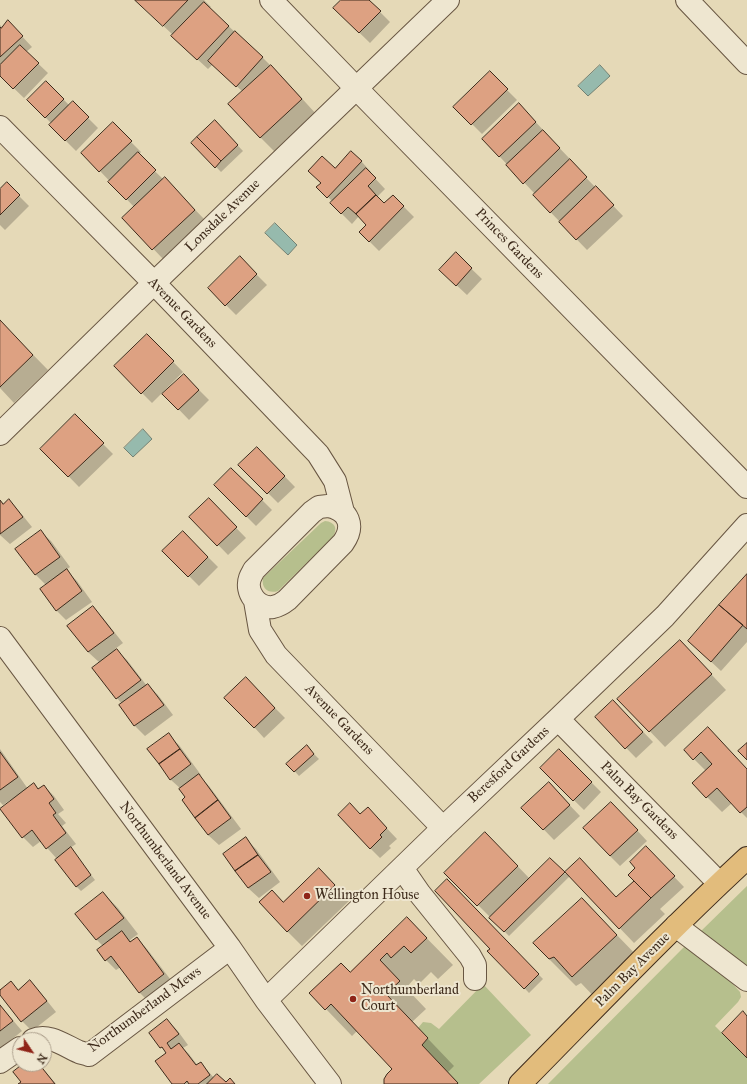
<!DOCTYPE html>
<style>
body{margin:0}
#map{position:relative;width:747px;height:1084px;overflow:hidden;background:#e5d9b7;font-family:"IM FELL Great Primer",serif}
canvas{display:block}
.north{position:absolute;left:12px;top:1032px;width:40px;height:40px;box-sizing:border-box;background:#eee6d0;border:1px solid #a89b88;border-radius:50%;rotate:125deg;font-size:11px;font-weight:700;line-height:16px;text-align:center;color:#3e2b1b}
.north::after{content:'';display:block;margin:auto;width:14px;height:18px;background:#8f2418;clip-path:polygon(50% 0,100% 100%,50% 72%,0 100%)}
</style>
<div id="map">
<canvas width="747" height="1084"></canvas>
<div class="north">N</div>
</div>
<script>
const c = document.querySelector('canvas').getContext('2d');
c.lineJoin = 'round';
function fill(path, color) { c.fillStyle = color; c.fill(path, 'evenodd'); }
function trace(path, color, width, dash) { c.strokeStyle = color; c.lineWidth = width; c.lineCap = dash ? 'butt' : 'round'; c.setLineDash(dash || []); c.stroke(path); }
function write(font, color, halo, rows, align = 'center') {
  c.font = font + ' "IM FELL Great Primer",serif'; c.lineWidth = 4; c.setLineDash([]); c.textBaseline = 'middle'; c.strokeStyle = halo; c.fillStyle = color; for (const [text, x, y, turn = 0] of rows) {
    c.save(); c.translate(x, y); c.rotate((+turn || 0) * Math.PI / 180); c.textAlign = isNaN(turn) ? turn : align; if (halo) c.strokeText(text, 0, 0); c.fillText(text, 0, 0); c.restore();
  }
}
fill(new Path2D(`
 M325 521C335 522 338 528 333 537L278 591C269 594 261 589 263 578L321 523Z
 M747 886V973L699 933Z
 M685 946 722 972 740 992 741 997 738 1002 715 1026 747 1058V1084H548Z
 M483 984 531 1035 479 1084H457L458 1083 422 1045 428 1038 418 1028 423 1022 431 1023 439 1029Z`), '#b6bf8d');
const water = new Path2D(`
 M600 65 610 76 588 96 578 86Z
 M275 223 297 245 288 255 265 233Z
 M143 429 152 439 133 457 124 448Z`);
fill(water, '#96baad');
trace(water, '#738173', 1);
fill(new Path2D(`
 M136 0H204L211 7 209 8 263 58 286 81 317 115 275 152 260 137 243 92 213 64 208 69 183 46 173 35Z
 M342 0H368L390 22 370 43 334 8Z
 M0 25 2 27 18 32 32 47 26 52 48 73 24 98 0 75Z
 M490 73 517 100 482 134 455 107Z
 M46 82 70 106 73 103 98 128 76 151 50 125 52 124 28 100Z
 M529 115 545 132V133L570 159 569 160 623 216 587 250 534 195 535 194 483 139Z
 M215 122 243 151 221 172 193 143Z
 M113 124 141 152 138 155 164 180 175 189 205 220 163 259 124 218 135 208 83 153Z
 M361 161 371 172 370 173 385 189 377 197 384 205 393 196 414 217 379 251 360 232 368 225 359 216 352 224 332 204 333 202 318 187 335 170Z
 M7 184 29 206 5 230 0 225V191Z
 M456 254 482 279 467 295 451 280Z
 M250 268 267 285 236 315 209 288Z
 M0 321 48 370 14 403 0 388Z
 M147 335 183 372 152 403 115 366Z
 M184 375 209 400 189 420 164 394Z
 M75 416 113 454 79 487 42 449Z
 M257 448 295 487 278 503 240 465Z
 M231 469 272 510 256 526 215 485Z
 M0 500 4 504 9 500 19 511 32 527 10 544 0 535Z
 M209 500 246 538 228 555 191 517Z
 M40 531 51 541 70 567 66 570 77 581 92 602 66 620 56 610 46 585 36 575 17 549Z
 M183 532 218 567 199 586 164 551Z
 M747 575V642L721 671 689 641Z
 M93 607 103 618 123 643 115 649 127 660 147 686 148 685 158 695 173 715 145 736 135 726 121 706 122 704 117 698 100 663 88 652Z
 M695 657 726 690 665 747 619 699Z
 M256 689 285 718 264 738 254 727Z
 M623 711 653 742 636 758 596 717Z
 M708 729 747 769V818L732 803 722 812 693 783 706 771 694 759Z
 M168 735 179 745 201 775 199 776 209 786 241 829 219 845 208 835 187 798 181 789 171 780 149 749Z
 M0 749 28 789 34 785 39 790 44 786 54 796 64 810 58 814 66 823 62 826 76 844 70 848 75 854 95 880 81 891 76 886 57 859 41 841 33 847 23 837 10 800 3 805 0 802Z
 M559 750 601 792 584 810 541 768Z
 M312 752 319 759 299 776 288 764Z
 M559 794 580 816 554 840 523 808Z
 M621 813 647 841 620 866 610 856Z
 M378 819 397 839 389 846 391 848 380 858 370 848Z
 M246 839 256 849 280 882 259 898 248 888 224 854Z
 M505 853 530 879 550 859 565 874 580 860 617 898 635 881 637 868 656 858 684 887 660 909 665 914 634 943 570 876 509 936 446 873Z
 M447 880 543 979 529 993 489 951 491 949Z
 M334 884 349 901 302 946 287 931 283 903Z
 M103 893 118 908 138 934 130 940 131 942 137 938 147 949 174 984 149 1002 139 992 121 967 116 970 106 960 103 946 97 940 77 914Z
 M582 899 643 962 600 1003 581 983 576 986 549 959Z
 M407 918 453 965 438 979 431 972 419 984 414 979 406 988 426 1009 412 1022 454 1066 448 1072 459 1084H385L393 1069 357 1031 352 1036 326 1009 350 973Z
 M11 982 19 991 30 982 40 992 56 1012 32 1031 22 1021 0 994V991Z
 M0 1005 22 1031 0 1049Z
 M167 1020 177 1030 188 1045 183 1048 189 1054 198 1066 201 1063 214 1078 226 1083 234 1084H173L167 1053 161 1047Z
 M25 1064H39L56 1084H20L22 1082Z`), '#0003');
const building = new Path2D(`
 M135 0H188L163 26Z
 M341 0H369L381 11 359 33 333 8Z
 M204 2 229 26 197 60 171 36Z
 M8 20 23 36 0 57V27L1 28Z
 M235 31 263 57 236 87 208 61Z
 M20 45 39 63 13 89 0 76V65Z
 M271 65 302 99 260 138 228 104Z
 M490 71 508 89 471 125 453 107Z
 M46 81 64 99 45 118 27 100Z
 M73 101 89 117 65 141 49 125Z
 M519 103 536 122 499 157 482 139Z
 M215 120 238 145 221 161 197 137Z
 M113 122 132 141 99 172 81 153Z
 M543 130 560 148 523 184 506 165Z
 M197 137 221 161 215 168 191 143Z
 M351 151 362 161 327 198 316 187 321 183 308 171 322 156 335 168Z
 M138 152 156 170 126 200 108 182Z
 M570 159 587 177 550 213 533 195Z
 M366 168 376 178 368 186 376 195 356 214 348 207 341 214 330 203Z
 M165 177 195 210 152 250 122 218Z
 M7 182 20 195 0 215V189Z
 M596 186 614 205 576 240 559 222Z
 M376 195 384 203 393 195 404 206 369 242 359 232 366 225 356 214Z
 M456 252 472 268 456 286 439 270Z
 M240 256 257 274 225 306 208 288Z
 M0 320 33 355 0 387Z
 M147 334 174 361 141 394 114 366Z
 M184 374 199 390 178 410 162 394Z
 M75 414 104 443 68 477 40 449Z
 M257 447 285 476 267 494 238 465Z
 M231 468 263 499 246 517 214 485Z
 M209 498 237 527 217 546 189 517Z
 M9 499 23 517 0 534V500L3 504Z
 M41 530 60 557 35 575 15 549Z
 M183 531 208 557 188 577 162 551Z
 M67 569 82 591 56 611 40 589Z
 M747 574V629L719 605Z
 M719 605 743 625 711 662 688 641Z
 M93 606 114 633 88 652 67 626Z
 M680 640 712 674 649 732 617 699Z
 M117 649 141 680 116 699 92 668Z
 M246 677 275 708 254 728 224 698Z
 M148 684 164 705 134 726 119 705Z
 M613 700 643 732 625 749 595 717Z
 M708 727 747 769V807L740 813 717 788 706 798 692 783 712 764 701 752 693 760 684 750Z
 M169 733 180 749 159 764 147 749Z
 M747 743V760L738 751Z
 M307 745 314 754 294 772 286 764Z
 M180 749 191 764 170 780 159 764Z
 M559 749 592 782 573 801 540 768Z
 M0 752 18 777 0 790Z
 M199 774 218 800 195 818 182 800 185 797 179 789Z
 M549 782 570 805 543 830 521 808Z
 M34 783 38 789 44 785 54 799 49 803 56 813 53 815 66 833 46 849 32 830 22 838 0 809Z
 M218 800 231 818 208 835 195 818Z
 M611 802 638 830 610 856 583 828Z
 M350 803 360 814 368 807 387 828 380 835 382 837 370 849 338 815Z
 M485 832 518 866 477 906 444 873Z
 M246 837 258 855 235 871 223 854Z
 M646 846 675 876 651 898 628 875 635 868 630 862Z
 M71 847 91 875 76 887 55 860Z
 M258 855 271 872 248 888 235 871Z
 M550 858 565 872 504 932 489 918Z
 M580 858 616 897 634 881 651 898 619 929 565 872Z
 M319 868 335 885 287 932 259 902 272 890 283 902Z
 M447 879 539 974 524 989 487 951 490 949 435 891Z
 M103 892 124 918 96 940 75 914Z
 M582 898 617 935 572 977 554 957 549 959 533 943Z
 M407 917 427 938 411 953 404 946 391 958 387 953 380 960 400 981 386 994 428 1038 422 1045 458 1083 457 1084H384V1079L387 1074 392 1069 331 1004 325 1010 309 993 341 963 350 972Z
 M122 931 130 942 137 937 164 974 139 993 111 956 105 961 97 950Z
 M30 980 47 1001 21 1022 0 995V990L11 981 18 990Z
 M0 1005 13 1021 0 1031Z
 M743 1011 747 1016V1058L722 1033Z
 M167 1019 179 1034 167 1043 171 1049 179 1043 196 1065 201 1062 210 1075 198 1084H189L187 1081 184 1084H172L155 1061 166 1053 162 1047 160 1048 149 1033Z
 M23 1064H39L55 1084H18L21 1082 13 1072Z
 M217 1074 226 1082 230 1078 235 1084H207Z`);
fill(building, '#dda182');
trace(building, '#3e2b1b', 1);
const minor = new Path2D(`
 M271 0 357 89 747 487
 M687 0 747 63
 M0 127 154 283 318 454 335 481 343 512
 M0 434 154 283 448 0
 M328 506C349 510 355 526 343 543L287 600C282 604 278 606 273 607 257 609 245 592 250 578 251 575 253 572 254 570L312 512 319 507Z
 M255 601 260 630 276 655 443 828
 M0 638 230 948 266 1000 330 1084
 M558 719 719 883
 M402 868 420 894 470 956 475 965V979
 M676 926 747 980
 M266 1000 443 828 558 719 665 616 747 525
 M33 1040C49 1033 65 1046 79 1052 82 1053 86 1054 89 1055L230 948
 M0 1062 20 1048`);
const major = new Path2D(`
 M520 1084C595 1008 669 930 747 858`);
trace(minor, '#685642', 24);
trace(major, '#3e2b1b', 24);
trace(minor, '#eee6d0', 22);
trace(major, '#e2bc7c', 22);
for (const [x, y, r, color] of [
 [307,896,4,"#8f2418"],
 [353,999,4,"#8f2418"]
]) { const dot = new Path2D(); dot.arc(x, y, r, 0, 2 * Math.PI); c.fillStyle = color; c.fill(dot); trace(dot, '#eee6d0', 1.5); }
write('14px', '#3e2b1b', '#eee6d0', [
 ["Lonsdale Avenue",223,216,-44],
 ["Princes Gardens",509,244,46],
 ["Avenue Gardens",182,313,46],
 ["Avenue Gardens",339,720,46],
 ["Beresford Gardens",509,765,-43],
 ["Palm Bay Gardens",639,801,45],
 ["Northumberland Avenue",165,861,53],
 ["Palm Bay Avenue",633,970,-45],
 ["Northumberland Mews",145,1010,-36]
]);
write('14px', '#3e2b1b', '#eee6d0', [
 ["Wellington House",315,896],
 ["Northumberland",361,991],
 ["Court",361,1007]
], 'left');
</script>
